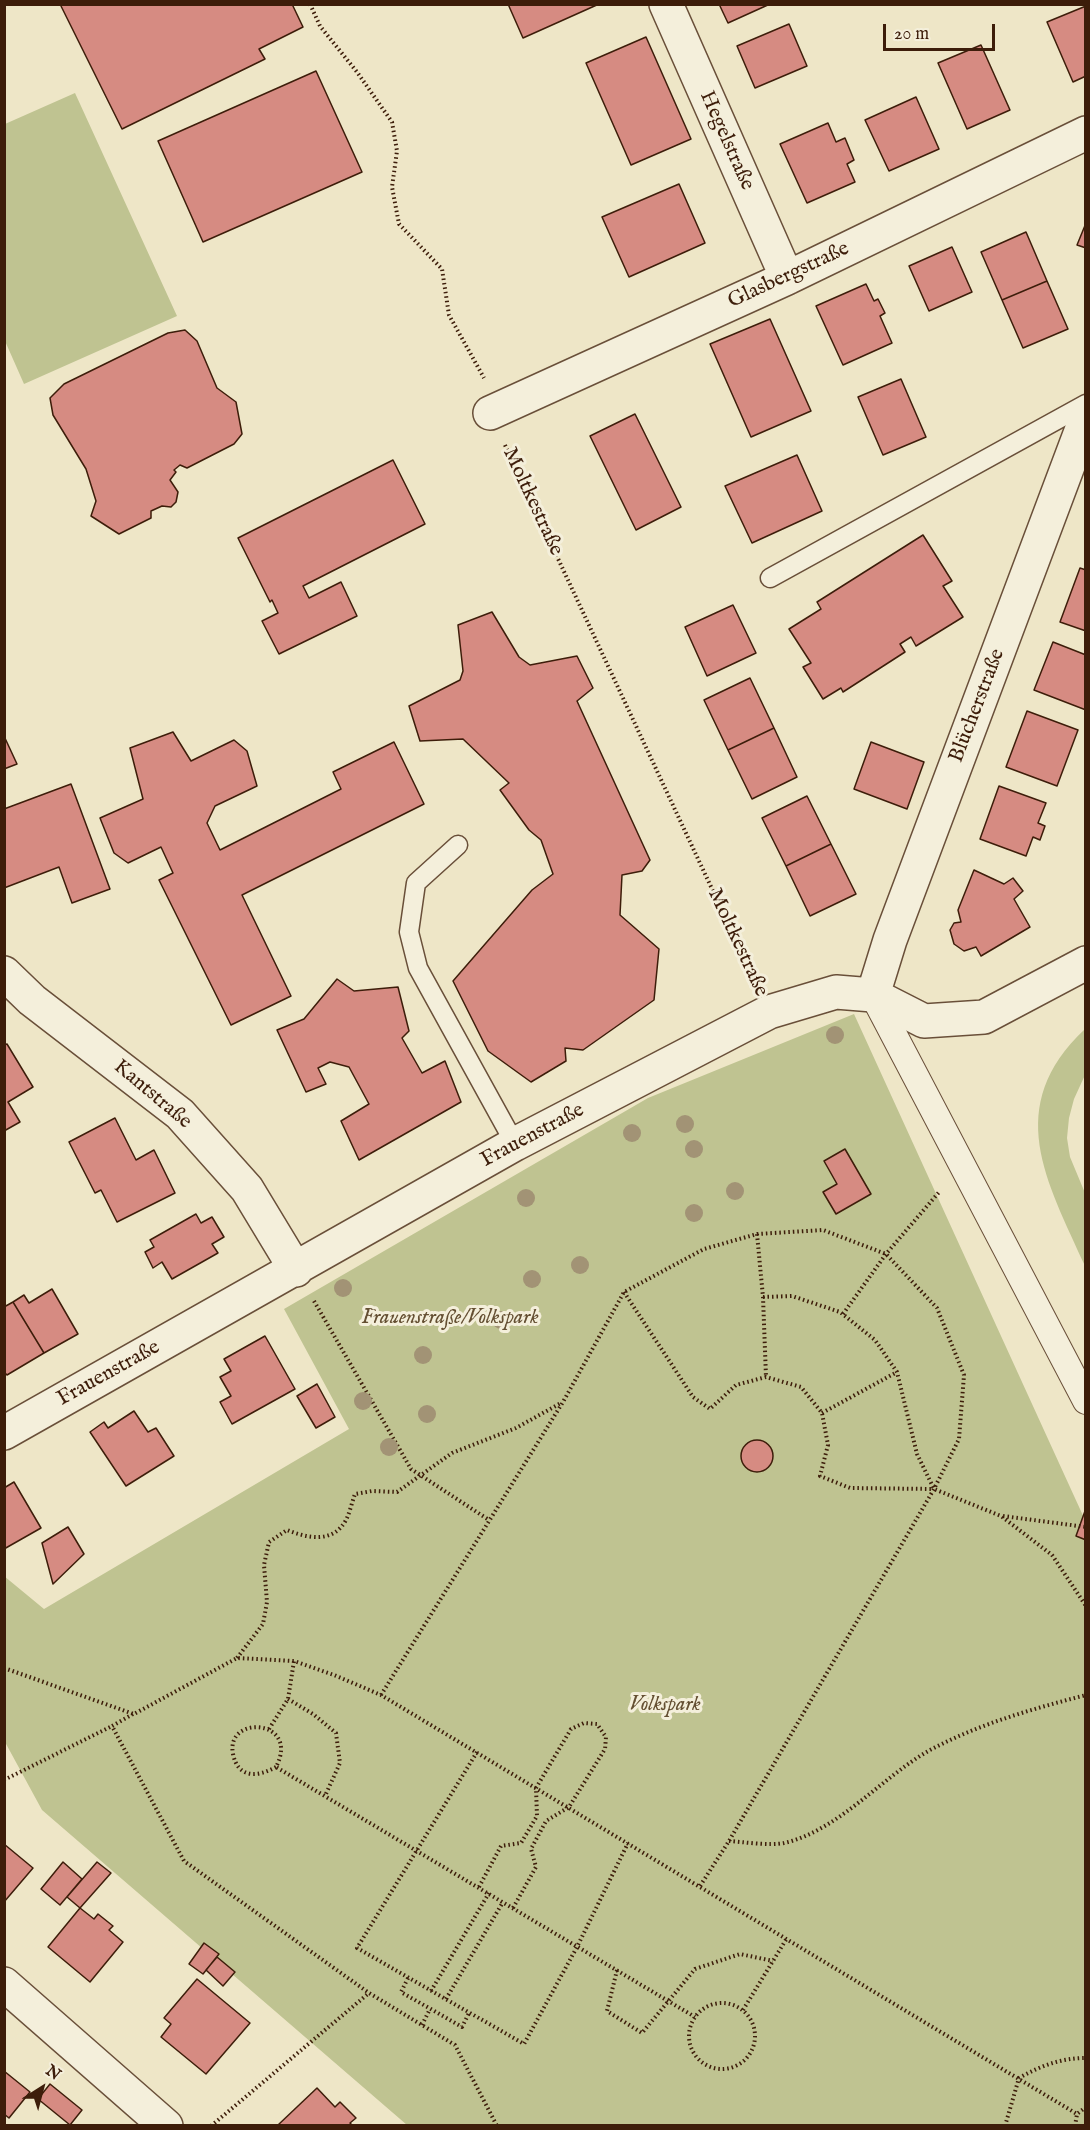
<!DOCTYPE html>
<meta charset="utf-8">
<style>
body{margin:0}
#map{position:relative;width:1090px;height:2130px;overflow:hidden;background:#eee6c7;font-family:"IM FELL English",serif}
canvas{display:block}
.frame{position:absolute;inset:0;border:6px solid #3d1d0a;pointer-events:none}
.north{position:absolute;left:12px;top:2058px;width:60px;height:60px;-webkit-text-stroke:4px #f4efdb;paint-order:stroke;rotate:36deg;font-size:16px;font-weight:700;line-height:24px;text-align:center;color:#3d1d0a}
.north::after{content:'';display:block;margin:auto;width:21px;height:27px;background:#3d1d0a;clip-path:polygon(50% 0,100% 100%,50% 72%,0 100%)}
.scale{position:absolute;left:883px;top:24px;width:112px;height:27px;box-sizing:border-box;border:3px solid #3d1d0a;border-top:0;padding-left:8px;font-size:18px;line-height:21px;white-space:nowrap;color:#3d1d0a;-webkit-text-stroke:4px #f4efdb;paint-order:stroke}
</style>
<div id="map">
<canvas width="1090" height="2130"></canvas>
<div class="frame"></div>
<div class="north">N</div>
<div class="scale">20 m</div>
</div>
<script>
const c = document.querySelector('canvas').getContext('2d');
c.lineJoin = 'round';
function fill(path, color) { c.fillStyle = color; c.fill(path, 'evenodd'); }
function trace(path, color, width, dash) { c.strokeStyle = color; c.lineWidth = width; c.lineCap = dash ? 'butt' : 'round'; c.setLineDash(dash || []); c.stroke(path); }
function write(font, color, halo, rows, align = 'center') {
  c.font = font + ' "IM FELL English",serif'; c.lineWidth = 6; c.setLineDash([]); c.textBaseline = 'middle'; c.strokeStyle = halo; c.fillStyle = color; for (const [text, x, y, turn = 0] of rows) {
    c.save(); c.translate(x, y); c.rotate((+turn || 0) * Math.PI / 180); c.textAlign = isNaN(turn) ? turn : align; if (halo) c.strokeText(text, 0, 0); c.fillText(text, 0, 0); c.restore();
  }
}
fill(new Path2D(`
 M75 93 177 316 24 384 5 341V124Z
 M854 1014 1085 1520V2125H407L42 1810 5 1742 4 1576 44 1609 349 1429 284 1309 648 1098Z
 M1085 1029V1075L1074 1099 1069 1118 1067 1138 1070 1157 1085 1193V1266C1047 1181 1002 1107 1085 1029Z`), '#bfc391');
const building = new Path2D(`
 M60 4H292L303 27 259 49 265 59 122 129Z
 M508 4H599L523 38Z
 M719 4H770L728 23Z
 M1086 6V76L1073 82 1047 22Z
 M789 24 807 66 755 88 737 46Z
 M646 37 691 139 631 165 586 63Z
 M981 45 1010 110 967 129 938 63Z
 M316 71 362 172 203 242 158 141Z
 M916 97 939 149 889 171 865 120Z
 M828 123 836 142 845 138 854 160 847 164 855 182 807 203 780 144Z
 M679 184 705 243 629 277 602 217Z
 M1086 223V248L1077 245Z
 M1026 232 1047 281 1002 300 981 252Z
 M952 247 972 292 929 311 909 266Z
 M1047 281 1068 329 1023 348 1002 300Z
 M866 284 874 301 878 299 885 313 880 316 892 343 843 365 816 306Z
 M770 319 811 411 751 437 710 344Z
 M185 330 197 341 217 388 236 402 242 434 234 444 187 468 180 465 174 470 176 472 170 480 178 492 176 502 171 507 162 506 151 511V518L119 534 91 516 96 501 86 469 53 415 50 398 64 384 168 333Z
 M901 379 926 437 883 455 858 397Z
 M635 414 681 507 636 530 590 436Z
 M797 455 822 511 752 543 725 486Z
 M393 460 425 524 303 586 309 598 341 582 357 616 279 654 262 621 278 613 272 600 270 602 238 538Z
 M923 535 952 581 943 586 963 617 916 646 911 637 900 644 905 652 843 692 841 688 823 699 803 667 811 663 789 629 821 609 817 602Z
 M1080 568 1086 570V631L1060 622Z
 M733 605 756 653 707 676 685 627Z
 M492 612 519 657 530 665 577 656 593 688 577 701 650 860 642 871 622 875 620 915 659 949 654 1000 583 1050 565 1048 566 1061 531 1082 488 1051 453 981 532 890 553 874 541 840 529 830 500 790 509 783 463 739 420 741 409 706 460 680 463 671 458 625Z
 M1053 642 1086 655V710L1034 690Z
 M750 678 774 728 728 750 704 700Z
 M1027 711 1078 730 1057 786 1006 767Z
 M774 728 797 777 752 799 728 750Z
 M173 732 191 761 234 740 247 751 257 786 215 806 207 823 220 850 341 789 333 772 394 742 424 804 242 895 291 996 231 1025 159 880 173 873 161 847 128 863 114 853 100 818 143 799 130 748Z
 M4 736 17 764 4 769Z
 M871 742 924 762 907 809 854 789Z
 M71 784 110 889 72 903 59 867 4 888V809Z
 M999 786 1046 803 1038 823 1045 826 1040 840 1033 837 1026 856 980 839Z
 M807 796 831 844 786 866 762 818Z
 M831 844 856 894 810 916 786 866Z
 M974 870 1004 884 1013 878 1023 891 1014 899 1030 927 981 956 976 947 964 951 954 944 950 930 954 923 961 922 958 910Z
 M337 979 354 991 398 987 409 1031 402 1038 422 1073 445 1061 461 1102 359 1160 341 1121 369 1104 349 1067 330 1062 318 1068 326 1084 306 1092 277 1030 304 1019Z
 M7 1044 33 1087 8 1102 20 1122 4 1131V1045Z
 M115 1118 136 1160 154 1150 175 1193 117 1222 101 1190 95 1193 69 1142Z
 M845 1149 871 1194 836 1214 823 1192 837 1184 824 1161Z
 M196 1214 201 1223 212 1217 224 1237 212 1244 218 1253 172 1279 162 1262 153 1268 145 1252 154 1247 150 1240Z
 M52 1289 78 1334 44 1353 13 1302 24 1295 29 1303Z
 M13 1302 44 1353 7 1375 4 1372V1307Z
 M265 1336 295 1389 232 1424 220 1402 231 1396 220 1377 231 1371 224 1359Z
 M317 1384 335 1417 316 1428 297 1396Z
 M134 1411 148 1432 156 1428 174 1456 126 1486 90 1432 104 1422 108 1428Z
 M741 1456a16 16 0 1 1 32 0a16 16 0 1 1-32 0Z
 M14 1482 41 1528 4 1549V1488Z
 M1085 1511H1086V1540L1076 1536Z
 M68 1527 84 1554 53 1584 42 1543Z
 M4 1844 33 1868 4 1902Z
 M63 1862 82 1879 60 1905 41 1889Z
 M97 1862 111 1873 80 1908 67 1897Z
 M80 1908 94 1919 98 1914 113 1926 109 1930 123 1942 90 1982 48 1947Z
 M204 1943 219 1954 203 1974 189 1964Z
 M217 1957 235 1972 223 1986 206 1970Z
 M197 1979 250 2023 206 2074 161 2037 171 2024 164 2018Z
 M4 2071 30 2092 9 2118 4 2114Z
 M50 2084 82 2110 70 2125 38 2099Z
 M317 2088 335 2107 340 2102 356 2118 350 2123 353 2126 278 2125Z`);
fill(building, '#d68b82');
trace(building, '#3d1d0a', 1.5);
const service = new Path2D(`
 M770 578 1086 404
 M458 845 416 883 409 932 418 968 515 1144`);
const pedestrian = new Path2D(`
 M873 995 1086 1401`);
const minor = new Path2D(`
 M666 4 787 278
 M490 413 787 278 1086 133
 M4 973 32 1000 180 1114 247 1189 296 1270
 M873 995 890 940 1086 418
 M4 1433 515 1144 769 1012 836 992 873 995 924 1021 984 1017 1086 963
 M4 1984 166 2126`);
trace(service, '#694f39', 21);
trace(pedestrian, '#694f39', 28);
trace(minor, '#694f39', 36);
trace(new Path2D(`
 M310 4 320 26 357 72 392 122 397 151 392 187 399 224 442 269 449 315 484 378
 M505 445 754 979
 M757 1234 763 1297 766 1377
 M624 1292 693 1397 710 1409 736 1385 766 1377 801 1387 822 1413 828 1445 820 1476 850 1488 933 1489
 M763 1297 792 1296 840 1312 875 1340 897 1372 917 1454 934 1489 1001 1516 1052 1555 1086 1606
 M314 1301 411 1469 489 1520
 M843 1314 886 1254 940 1191
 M822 1413 897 1372
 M1003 1516 1086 1527
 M237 1658 263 1624 267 1602 264 1565 269 1542 287 1530C307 1538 333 1544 346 1520 350 1512 352 1502 355 1494L372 1491 397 1492 452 1453 516 1428 561 1403
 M4 1668 134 1714 237 1658 294 1661 334 1675 381 1695 1077 2114
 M381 1695 563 1402 624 1292 704 1249 757 1234 823 1230 886 1254 937 1308 964 1375 959 1439 934 1489 729 1841 700 1886
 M288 1699 313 1714 336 1733 340 1763 325 1796
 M133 1714 112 1726 184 1861 369 1993
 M269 1729 288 1699 294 1661
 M477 1752 357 1948 524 2044 577 1947 628 1843
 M276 1767C258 1777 238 1779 233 1754 225 1714 301 1719 276 1767L695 2017
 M4 1780 112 1726
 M729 1841C744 1842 769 1846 784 1843 838 1831 882 1777 930 1750 979 1724 1032 1709 1086 1695
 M479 1887 501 1846 521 1843 537 1816 536 1788 571 1729 584 1723 597 1724 606 1737 605 1749 569 1807 546 1821 531 1849 536 1867 513 1908
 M617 1970 607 2011 642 2033 695 1969 740 1954 773 1961
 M408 1978 401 1992 462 2027 469 2013
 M431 1991 489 1893
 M446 1999 503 1902
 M689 2036a33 33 0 1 1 66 0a33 33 0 1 1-66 0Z
 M743 2010 787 1938
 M422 2025 430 2009
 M211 2126 369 1993 455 2045 497 2126
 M1005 2126 1019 2078C1040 2066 1061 2058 1086 2058
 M1075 2126 1077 2114 1086 2107`), '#3d1d0a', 4, [1.5, 3]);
trace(service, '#f4efdb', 18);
trace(pedestrian, '#f4efdb', 26);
trace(minor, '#f4efdb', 33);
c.fillStyle = '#a29375';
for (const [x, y] of [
 [835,1035],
 [685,1124],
 [632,1133],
 [694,1149],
 [735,1191],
 [526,1198],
 [694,1213],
 [580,1265],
 [532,1279],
 [343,1288],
 [501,1320],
 [423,1355],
 [363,1401],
 [427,1414],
 [389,1447]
]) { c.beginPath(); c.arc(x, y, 9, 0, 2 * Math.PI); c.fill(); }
write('21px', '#3d1d0a', '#f4efdb', [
 ["Hegelstraße",726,141,66],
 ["Glasbergstraße",789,276,-25],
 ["Moltkestraße",532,502,65],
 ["Blücherstraße",978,706,-69],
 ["Moltkestraße",737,943,65],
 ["Kantstraße",152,1095,40],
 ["Frauenstraße",533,1136,-28],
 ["Frauenstraße",109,1374,-29]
]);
write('italic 21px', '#644f32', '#f4efdb', [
 ["Frauenstraße/Volkspark",450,1319],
 ["Volkspark",665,1706]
]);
</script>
